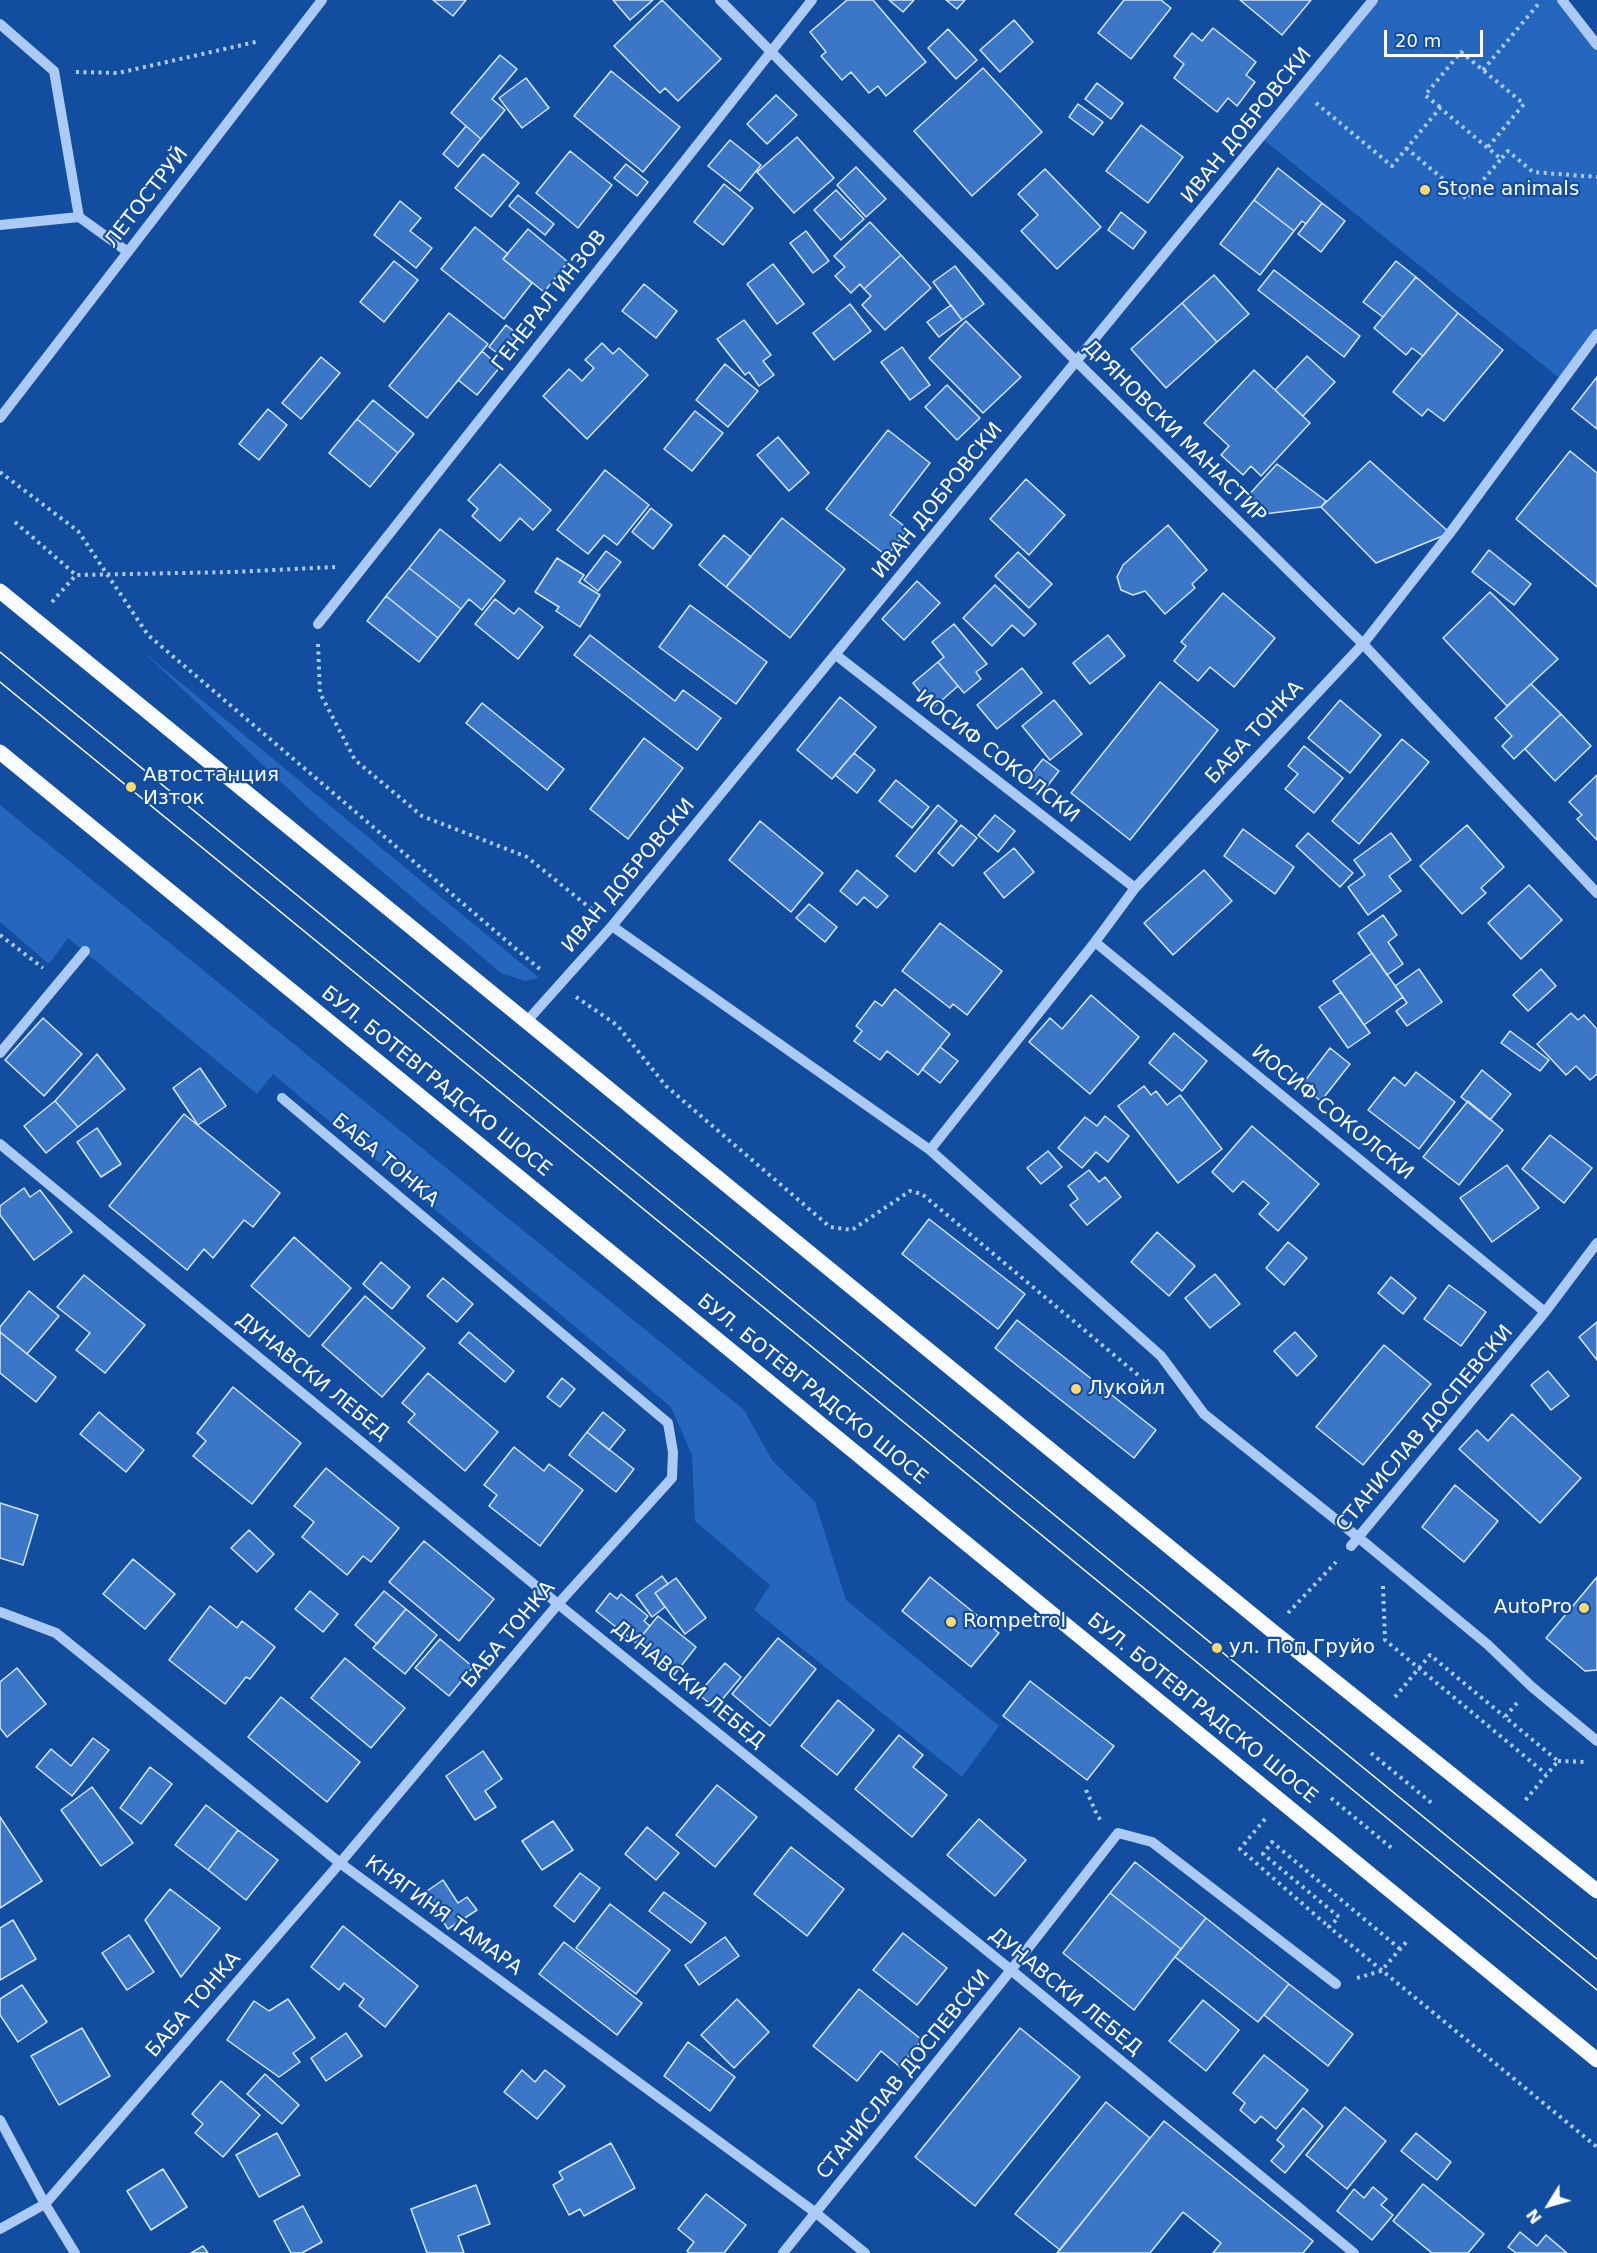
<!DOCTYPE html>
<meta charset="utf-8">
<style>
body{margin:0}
#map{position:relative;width:1597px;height:2253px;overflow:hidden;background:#124da0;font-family:"DejaVu Sans",sans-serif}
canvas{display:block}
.north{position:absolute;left:1519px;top:2175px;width:60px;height:60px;-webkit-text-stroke:4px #124da0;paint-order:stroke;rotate:233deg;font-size:16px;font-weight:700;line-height:24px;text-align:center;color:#fff}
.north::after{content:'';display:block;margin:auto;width:21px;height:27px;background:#fff;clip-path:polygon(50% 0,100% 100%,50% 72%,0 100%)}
.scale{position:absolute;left:1384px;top:30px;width:99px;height:27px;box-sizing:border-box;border:3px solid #fff;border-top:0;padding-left:8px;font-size:18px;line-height:21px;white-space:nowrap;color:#fff;-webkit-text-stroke:4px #124da0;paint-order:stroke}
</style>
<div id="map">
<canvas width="1597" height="2253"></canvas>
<div class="north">N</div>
<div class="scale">20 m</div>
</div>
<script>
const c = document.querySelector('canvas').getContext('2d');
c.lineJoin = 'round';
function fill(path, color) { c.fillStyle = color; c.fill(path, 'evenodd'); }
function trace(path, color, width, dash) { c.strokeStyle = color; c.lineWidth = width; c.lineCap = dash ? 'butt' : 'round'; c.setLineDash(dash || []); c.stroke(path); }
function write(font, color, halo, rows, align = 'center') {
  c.font = font + ' "DejaVu Sans",sans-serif'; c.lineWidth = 4.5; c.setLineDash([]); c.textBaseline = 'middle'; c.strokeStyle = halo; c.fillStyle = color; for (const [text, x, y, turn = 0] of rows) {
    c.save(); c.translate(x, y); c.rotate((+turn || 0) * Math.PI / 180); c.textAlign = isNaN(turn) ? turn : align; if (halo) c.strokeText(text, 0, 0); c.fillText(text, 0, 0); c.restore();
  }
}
fill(new Path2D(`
 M1373 0H1562L1597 45V334L1563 381 1260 137Z
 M141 650 539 978 525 981 501 973 317 816Z
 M0 805 744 1410 772 1460 815 1502 846 1600 999 1726 962 1777 754 1610 770 1585 695 1521 692 1455 671 1407 273 1074 257 1094 68 938 49 964 0 922Z`), '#2566be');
const building = new Path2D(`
 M433 0H466L453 16Z
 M613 0H653L630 20Z
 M662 0 721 59 678 101 665 88 660 93 614 46Z
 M847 0H873L926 62 886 96 878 86 869 93 851 72 842 80 821 56 826 52 810 32Z
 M889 0H914L903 12Z
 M946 0H965L957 9Z
 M1124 0H1161L1171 8 1131 59 1098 33Z
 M1240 0H1311L1282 35Z
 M1014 20 1033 42 1000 72 980 50Z
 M1213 28 1256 62 1246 75 1255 82 1237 106 1228 98 1217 112 1174 78 1184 64 1174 56 1192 33 1202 41Z
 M948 29 977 60 956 79 928 48Z
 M500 55 517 69 492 99 505 110 481 139 451 113Z
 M983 68 1042 132 972 196 914 131Z
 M611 71 680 127 643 172 574 116Z
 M526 78 549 108 522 128 499 98Z
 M1097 83 1123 103 1111 119 1085 99Z
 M776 95 797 115 767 144 747 124Z
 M1078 104 1103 122 1093 135 1069 117Z
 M1141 125 1183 157 1148 203 1106 171Z
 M466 126 481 139 458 167 443 154Z
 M797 137 834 178 794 213 757 172Z
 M730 140 761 165 740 191 708 166Z
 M570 151 612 185 578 228 536 193Z
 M483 154 519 183 491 217 455 188Z
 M626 164 648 182 637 196 614 178Z
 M856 167 886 199 866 217 837 185Z
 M1278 168 1322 203 1306 224 1302 221 1294 231 1254 200Z
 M1045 169 1101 227 1057 269 1021 231 1038 215 1018 194Z
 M724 184 753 208 723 245 694 222Z
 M836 190 864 219 841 240 814 210Z
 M518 195 554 224 545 235 509 206Z
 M1254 200 1294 231 1260 275 1220 244Z
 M400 201 421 218 410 231 432 248 416 268 374 235Z
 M1322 203 1345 221 1321 252 1298 234Z
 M1121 212 1146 232 1133 249 1108 230Z
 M870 222 901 255 864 289 860 284 851 293 835 276 845 267 834 256Z
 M475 227 508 254 503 259 532 283 504 319 441 269Z
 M528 229 568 262 544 292 503 259Z
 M806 231 829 261 813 273 790 243Z
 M901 255 931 288 885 330 862 305 871 296 864 289Z
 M394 261 418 280 384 322 360 302Z
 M1396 261 1416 277 1383 317 1363 302Z
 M773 264 804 304 777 324 747 284Z
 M955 266 984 304 962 320 933 282Z
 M1274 270 1360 336 1344 357 1258 290Z
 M1214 275 1249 314 1217 342 1182 303Z
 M1416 277 1458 313 1423 356 1412 348 1406 355 1374 328Z
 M644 284 677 311 656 338 622 311Z
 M1182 303 1217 342 1166 388 1131 349Z
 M850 304 871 331 834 360 813 333Z
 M951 305 962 320 939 337 927 322Z
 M449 313 488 344 427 418 389 386Z
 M1458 313 1503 350 1444 421 1428 409 1422 416 1393 392Z
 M744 320 771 355 763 361 774 375 759 386 749 372 745 375 717 339Z
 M966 321 1021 377 983 413 929 358Z
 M506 325 521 337 504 358 489 347Z
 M602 343 613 354 619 348 648 375 587 439 543 396 569 369 582 381 594 368 585 360Z
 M902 347 930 385 910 400 881 362Z
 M482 351 500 367 477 395 458 380Z
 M1307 356 1335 382 1303 416 1275 390Z
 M321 357 340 373 301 419 282 403Z
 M725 364 758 391 728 427 696 400Z
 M1254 370 1310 423 1261 476 1251 466 1243 475 1221 455 1229 446 1204 423Z
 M1597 377V429L1572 409Z
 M947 385 980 418 957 440 925 407Z
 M373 400 414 434 398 453 357 419Z
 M268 409 287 425 259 460 239 444Z
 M695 411 723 433 692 471 664 449Z
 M357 419 398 453 370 487 329 453Z
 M888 430 930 463 890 515 908 529 887 556 826 509Z
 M778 437 809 473 789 491 757 455Z
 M1570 451 1597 473V587L1516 519Z
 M1370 461 1450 533 1376 563 1321 507Z
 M500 464 551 510 533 530 520 518 500 541 472 516 478 509 468 500Z
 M1277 464 1326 501 1321 507 1264 514 1246 498Z
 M605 470 649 505 617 545 604 535 588 554 557 530Z
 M1026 479 1065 515 1029 555 990 519Z
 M651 508 672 525 653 549 632 532Z
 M782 518 845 569 790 638 726 587Z
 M1168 525 1207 570 1192 584 1195 588 1165 614 1145 591 1133 595 1121 590 1117 577 1123 565Z
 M440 529 505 581 482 610 469 599 461 609 409 568Z
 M724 535 751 557 726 587 699 565Z
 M1489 550 1531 584 1514 605 1472 572Z
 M606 551 621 562 598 591 584 580Z
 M1018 552 1052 584 1029 608 995 576Z
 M557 558 584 575 579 582 600 595 580 627 556 611 559 607 535 592Z
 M409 568 461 609 438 638 386 596Z
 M917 581 940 603 904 640 882 619Z
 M995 585 1036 624 1024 636 1012 625 992 646 963 618Z
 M1490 592 1558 659 1507 706 1443 638Z
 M1223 593 1275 638 1234 687 1210 667 1198 681 1174 661 1186 646 1181 642Z
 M386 596 438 638 419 662 367 621Z
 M495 599 514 614 519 608 543 627 518 659 475 624Z
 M690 605 767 662 736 704 659 647Z
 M954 624 987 664 976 672 981 679 964 693 938 662 944 657 932 642Z
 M590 635 675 701 683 690 721 718 697 750 574 655Z
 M1108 635 1125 656 1090 684 1073 663Z
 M938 662 958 686 933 708 913 683Z
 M1022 668 1042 693 997 729 977 705Z
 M1160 682 1218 730 1130 840 1071 793Z
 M1531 684 1561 714 1514 759 1502 746 1512 736 1495 718Z
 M840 697 876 727 832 779 797 750Z
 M1054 700 1082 734 1050 760 1022 726Z
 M1340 700 1381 735 1350 773 1308 738Z
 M482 703 564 769 547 790 466 723Z
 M1561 714 1591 746 1555 781 1525 749Z
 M644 738 683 768 628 839 590 809Z
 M1402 739 1429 762 1359 844 1332 821Z
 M1304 746 1343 778 1314 813 1285 789 1298 774 1288 766Z
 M854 753 875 770 857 793 835 775Z
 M1043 759 1059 771 1041 794 1025 781Z
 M1597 775V840L1577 819 1582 815 1569 802Z
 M896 780 929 807 912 828 879 801Z
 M938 805 957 821 915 872 896 856Z
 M995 815 1015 831 998 852 978 835Z
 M760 821 823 873 791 912 729 860Z
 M961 825 977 838 953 866 938 853Z
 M1467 825 1504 867 1481 888 1486 893 1462 914 1420 866Z
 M1243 829 1294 867 1275 894 1224 856Z
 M1308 833 1353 873 1340 887 1296 846Z
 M1391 833 1411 860 1389 876 1401 891 1368 915 1348 887 1365 875 1354 860Z
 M1014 848 1034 872 1004 898 984 873Z
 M857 870 888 896 877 908 864 897 857 905 840 891Z
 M1204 870 1232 901 1173 955 1144 923Z
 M1529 885 1562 920 1521 959 1488 923Z
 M809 904 837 927 825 942 796 918Z
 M1383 915 1397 935 1388 942 1403 964 1387 975 1358 933Z
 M940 923 1002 971 967 1015 953 1004 950 1008 902 971Z
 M1372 953 1403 997 1364 1025 1333 981Z
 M1419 969 1442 1002 1407 1026 1396 1011 1407 1003 1395 986Z
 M1541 969 1556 986 1528 1011 1513 995Z
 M895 989 950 1034 918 1075 887 1051 880 1060 854 1041 862 1031 856 1026 875 1001 882 1006Z
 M1341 992 1370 1033 1348 1048 1319 1007Z
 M1091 995 1139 1037 1090 1094 1029 1042 1050 1018 1062 1029Z
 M1571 1013 1578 1020 1584 1015 1597 1029V1074L1590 1080 1576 1066 1566 1075 1537 1044Z
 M43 1018 82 1054 44 1096 5 1060Z
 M1510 1031 1549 1060 1540 1071 1501 1043Z
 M1174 1033 1207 1061 1182 1091 1149 1063Z
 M940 1047 958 1061 940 1083 922 1069Z
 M1330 1048 1350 1064 1321 1101 1301 1086Z
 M97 1054 125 1089 78 1127 55 1101Z
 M200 1068 226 1106 198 1125 173 1088Z
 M1482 1070 1511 1094 1490 1120 1461 1097Z
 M1416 1072 1455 1102 1419 1149 1368 1110 1394 1077 1405 1086Z
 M1144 1086 1151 1095 1156 1091 1167 1105 1180 1095 1222 1149 1178 1183 1118 1106Z
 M55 1101 78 1127 46 1153 24 1126Z
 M1468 1101 1503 1130 1459 1185 1423 1157Z
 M184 1114 280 1193 253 1227 244 1220 213 1258 204 1249 187 1270 109 1206Z
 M1105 1116 1129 1136 1108 1162 1096 1152 1082 1168 1058 1148 1085 1117 1097 1126Z
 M1252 1126 1319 1184 1278 1231 1259 1214 1269 1203 1243 1181 1233 1192 1212 1172Z
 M97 1128 121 1164 101 1177 77 1142Z
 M1550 1135 1592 1168 1564 1203 1522 1169Z
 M1048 1151 1062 1167 1041 1184 1027 1168Z
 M1507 1165 1539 1208 1492 1242 1460 1198Z
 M1089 1170 1099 1182 1105 1177 1121 1197 1087 1225 1070 1205 1078 1199 1068 1186Z
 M24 1188 30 1197 40 1190 72 1232 34 1260 0 1215V1206Z
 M929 1219 1025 1294 998 1329 902 1254Z
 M1157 1232 1195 1266 1169 1296 1131 1262Z
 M294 1237 351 1288 309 1337 251 1286Z
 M1288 1242 1307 1258 1284 1285 1266 1268Z
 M381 1262 410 1287 392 1309 363 1284Z
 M1215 1274 1240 1304 1210 1328 1185 1298Z
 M84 1275 145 1325 105 1373 76 1350 90 1333 57 1307Z
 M1391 1277 1416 1298 1403 1314 1378 1293Z
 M443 1278 473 1304 457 1322 427 1296Z
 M1449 1285 1486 1312 1461 1346 1424 1319Z
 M29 1291 59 1316 27 1354 0 1332V1327Z
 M365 1296 425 1348 382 1397 322 1345Z
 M1017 1320 1156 1430 1134 1458 995 1348Z
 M1597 1322V1360L1579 1337Z
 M0 1332 56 1377 36 1402 0 1373Z
 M469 1332 514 1371 505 1382 459 1343Z
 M1295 1332 1317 1356 1297 1376 1274 1351Z
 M1384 1345 1431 1384 1363 1465 1316 1427Z
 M1548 1371 1569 1396 1551 1410 1531 1385Z
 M428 1373 498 1432 465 1471 408 1422 415 1414 402 1403Z
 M562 1378 575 1389 560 1407 547 1397Z
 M233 1387 301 1443 252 1504 193 1456 206 1441 197 1433Z
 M99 1412 144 1450 126 1472 80 1434Z
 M603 1412 625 1430 609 1450 587 1432Z
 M1512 1414 1581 1478 1540 1523 1459 1449 1477 1430 1488 1441Z
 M587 1432 634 1469 616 1492 569 1455Z
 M514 1447 544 1471 549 1464 583 1490 540 1546 489 1506 497 1495 484 1485Z
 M326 1468 399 1528 371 1562 363 1556 347 1575 302 1537 314 1522 294 1506Z
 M1455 1485 1498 1521 1464 1562 1422 1527Z
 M0 1503 38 1515 23 1565 0 1558Z
 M249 1530 274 1554 257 1572 231 1548Z
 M424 1541 494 1599 459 1641 389 1582Z
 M133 1559 175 1594 145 1629 103 1594Z
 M662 1576 668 1584 655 1593 665 1607 652 1617 636 1595Z
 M930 1577 999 1633 971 1667 902 1611Z
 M1597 1577V1670L1585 1671 1546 1638Z
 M676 1578 706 1618 685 1634 655 1593Z
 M310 1591 338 1614 323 1632 295 1609Z
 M384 1591 406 1609 377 1644 355 1625Z
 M610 1593 617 1599 621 1594 648 1616 644 1621 650 1626 636 1643 596 1611Z
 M210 1606 237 1628 242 1621 275 1647 250 1679 246 1677 225 1704 169 1660Z
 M406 1609 437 1635 405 1674 373 1648Z
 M658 1616 696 1647 674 1675 636 1643Z
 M778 1638 816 1669 770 1726 732 1694Z
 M440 1639 473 1667 449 1696 415 1668Z
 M345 1658 405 1708 371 1748 311 1698Z
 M725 1663 741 1677 715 1708 698 1694Z
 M17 1668 46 1704 7 1737 0 1728V1682Z
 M1030 1681 1114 1746 1087 1780 1003 1716Z
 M281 1697 360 1762 327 1802 248 1737Z
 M838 1700 874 1730 837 1775 801 1746Z
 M899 1735 923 1755 913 1767 947 1795 912 1837 855 1789Z
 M93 1738 109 1750 72 1796 36 1767 51 1749 71 1766Z
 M483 1751 502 1779 485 1791 496 1807 475 1820 446 1776Z
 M150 1767 172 1784 141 1824 120 1808Z
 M717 1785 757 1817 715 1867 676 1835Z
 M92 1787 133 1843 101 1866 61 1810Z
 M206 1805 238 1830 208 1870 175 1845Z
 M0 1817 42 1881 0 1908Z
 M979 1819 1026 1860 995 1896 947 1855Z
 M553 1821 573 1850 542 1870 522 1841Z
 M647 1827 679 1853 656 1880 625 1854Z
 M238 1830 278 1860 246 1900 208 1870Z
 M791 1847 844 1889 807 1936 754 1894Z
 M1135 1862 1206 1918 1181 1949 1110 1893Z
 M580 1873 600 1888 574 1922 554 1906Z
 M443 1880 458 1903 467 1897 477 1910 448 1929 424 1893Z
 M170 1889 220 1928 181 1977 145 1920Z
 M664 1892 706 1923 691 1943 649 1911Z
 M1110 1893 1181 1949 1134 2010 1063 1953Z
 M610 1904 670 1950 636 1994 576 1948Z
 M1206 1918 1289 1984 1258 2022 1175 1957Z
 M13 1920 36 1959 0 1980V1928Z
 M343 1926 418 1986 385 2027 359 2006 364 1999 344 1983 339 1990 311 1967Z
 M903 1933 947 1968 917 2005 873 1970Z
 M129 1935 154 1972 127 1990 102 1953Z
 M725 1937 739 1956 699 1985 685 1965Z
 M564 1942 642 2003 617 2035 539 1974Z
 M1289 1984 1353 2034 1328 2066 1264 2015Z
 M22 1985 47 2022 18 2042 0 2015V1999Z
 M859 1989 922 2040 900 2067 881 2051 857 2081 813 2046Z
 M288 1999 315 2038 293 2053 300 2062 279 2077 227 2040 254 2001 269 2011Z
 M737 1999 769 2032 734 2068 701 2035Z
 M1203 2000 1239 2030 1206 2071 1169 2041Z
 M82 2028 110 2076 59 2105 31 2056Z
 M1020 2028 1080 2077 975 2206 915 2157Z
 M346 2033 362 2056 326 2081 311 2058Z
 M688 2042 735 2077 710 2111 664 2076Z
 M1264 2055 1308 2090 1276 2129 1261 2116 1255 2123 1240 2110 1245 2103 1233 2093Z
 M522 2070 535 2082 545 2070 565 2086 537 2119 504 2092Z
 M265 2074 299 2105 282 2124 247 2094Z
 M221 2081 260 2115 223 2157 195 2133 203 2124 192 2114Z
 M1106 2102 1150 2138 1060 2250 1015 2214Z
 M1345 2107 1386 2141 1347 2189 1306 2155Z
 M1303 2108 1323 2126 1285 2173 1271 2161 1284 2146 1277 2140Z
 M1164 2121 1313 2241 1303 2253H1213L1221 2243 1183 2212 1150 2253H1057Z
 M277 2133 300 2175 259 2197 236 2155Z
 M1416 2133 1451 2162 1437 2180 1401 2151Z
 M611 2143 635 2188 584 2216 580 2209 569 2215 553 2185 563 2179 559 2172Z
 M163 2169 187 2207 151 2230 127 2191Z
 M1423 2184 1484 2234 1468 2253H1432L1393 2221Z
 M476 2185 490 2224 458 2236 464 2253H427L411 2209Z
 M1373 2187 1387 2199 1381 2205 1393 2215 1372 2240 1337 2211 1354 2189 1364 2198Z
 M706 2194 746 2225 724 2253H689L687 2251 694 2242 678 2229Z
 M303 2206 322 2242 302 2253H291L274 2221Z
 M1520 2232 1537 2246 1546 2235 1567 2253H1516L1508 2247Z
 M203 2246 208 2253H191Z`);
fill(building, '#3b76c7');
trace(building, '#d4e6fe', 1.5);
trace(new Path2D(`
 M1483 70 1540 2
 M76 72 118 73 260 41
 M1316 103 1392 166 1440 108 1501 159 1508 151 1533 172 1597 177
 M1440 107 1425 95 1461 52 1524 104 1488 147
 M1406 148 1467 199 1501 159
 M0 472 78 531 148 635 542 971
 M15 522 76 575
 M52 602 76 575 233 572 335 567
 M318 644 320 693 355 760 422 816 527 857 595 912
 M0 935 43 968
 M576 997 617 1025 666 1086 830 1227 852 1230 910 1191 922 1194 1157 1391
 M1383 1586 1385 1640 1546 1774
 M1288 1613 1336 1562
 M1395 1697 1430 1655 1505 1717
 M1517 1703 1505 1717 1558 1761 1523 1803
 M1371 1753 1434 1805
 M1558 1761 1587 1762
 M1086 1790 1098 1817 1101 1820
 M1331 1798 1394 1850
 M1265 1819 1240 1849 1329 1927
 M1400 1949 1272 1842 1263 1854 1339 1917 1329 1927 1597 2147
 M1357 1978 1381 1971 1409 1939`), '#abcaf5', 4, [3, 4.5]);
trace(new Path2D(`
 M720 0 1077 362 1363 644 1597 893
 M1562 0 1597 45
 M0 24 54 71 79 217 128 252
 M0 225 79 217
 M0 418 322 0
 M318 624 812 0
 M836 655 1135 888
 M612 926 930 1150 1161 1356 1204 1414 1359 1538 1487 1644 1532 1687 1597 1741
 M1095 942 1545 1312
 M527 1021 612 926 1373 0
 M0 1053 85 951
 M0 1144 558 1604 1011 1970 1354 2253
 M930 1150 1095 942 1135 888 1363 644 1450 533 1597 334
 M1351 1546 1545 1312 1597 1243
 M0 1612 56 1633 340 1863 816 2213 865 2253
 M0 2120 45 2204 75 2253
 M0 2229 45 2204 340 1863 558 1604 672 1478 673 1452 668 1423 282 1098
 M783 2253 1011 1970 1118 1833 1152 1842 1336 1984`), '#abcaf5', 10);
trace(new Path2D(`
 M0 591 1271 1630 1597 1891
 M0 752 1597 2060`), '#f8fbff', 15);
trace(new Path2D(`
 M0 652 1597 1959
 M0 682 1597 1990`), '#fff', 1.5);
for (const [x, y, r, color] of [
 [1425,190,6,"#ffd96e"],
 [131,787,6,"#ffd96e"],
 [1076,1389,6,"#ffd96e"],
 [1584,1608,6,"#ffd96e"],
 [951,1622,6,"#ffd96e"],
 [1217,1648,6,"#ffd96e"]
]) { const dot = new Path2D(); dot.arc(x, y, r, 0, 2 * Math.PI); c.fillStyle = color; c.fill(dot); trace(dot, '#124da0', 2); }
write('20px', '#fff', '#124da0', [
 ["ИВАН ДОБРОВСКИ",1247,126,-51],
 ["ЛЕТОСТРУЙ",147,198,-52],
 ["ГЕНЕРАЛ ИНЗОВ",550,301,-52],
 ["ДРЯНОВСКИ МАНАСТИР",1174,432,45],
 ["ИВАН ДОБРОВСКИ",938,501,-51],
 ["БАБА ТОНКА",1255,733,-47],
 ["ИОСИФ СОКОЛСКИ",997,757,38],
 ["ИВАН ДОБРОВСКИ",629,876,-50],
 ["БУЛ. БОТЕВГРАДСКО ШОСЕ",436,1082,39],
 ["ИОСИФ СОКОЛСКИ",1332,1113,39],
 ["БАБА ТОНКА",385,1161,40],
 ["ДУНАВСКИ ЛЕБЕД",312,1377,39],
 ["БУЛ. БОТЕВГРАДСКО ШОСЕ",812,1390,39],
 ["СТАНИСЛАВ ДОСПЕВСКИ",1425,1429,-50],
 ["БАБА ТОНКА",509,1635,-50],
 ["ДУНАВСКИ ЛЕБЕД",688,1685,39],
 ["БУЛ. БОТЕВГРАДСКО ШОСЕ",1202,1709,39],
 ["КНЯГИНЯ ТАМАРА",443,1916,36],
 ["ДУНАВСКИ ЛЕБЕД",1065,1992,39],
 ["БАБА ТОНКА",194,2005,-49],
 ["СТАНИСЛАВ ДОСПЕВСКИ",904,2075,-51]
]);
write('20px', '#fff', '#124da0', [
 ["Stone animals",1437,190],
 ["Автостанция",143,776],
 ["Изток",143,799],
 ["Лукойл",1088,1389],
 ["AutoPro",1572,1608,"right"],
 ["Rompetrol",963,1622],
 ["ул. Поп Груйо",1229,1648]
], 'left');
</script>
